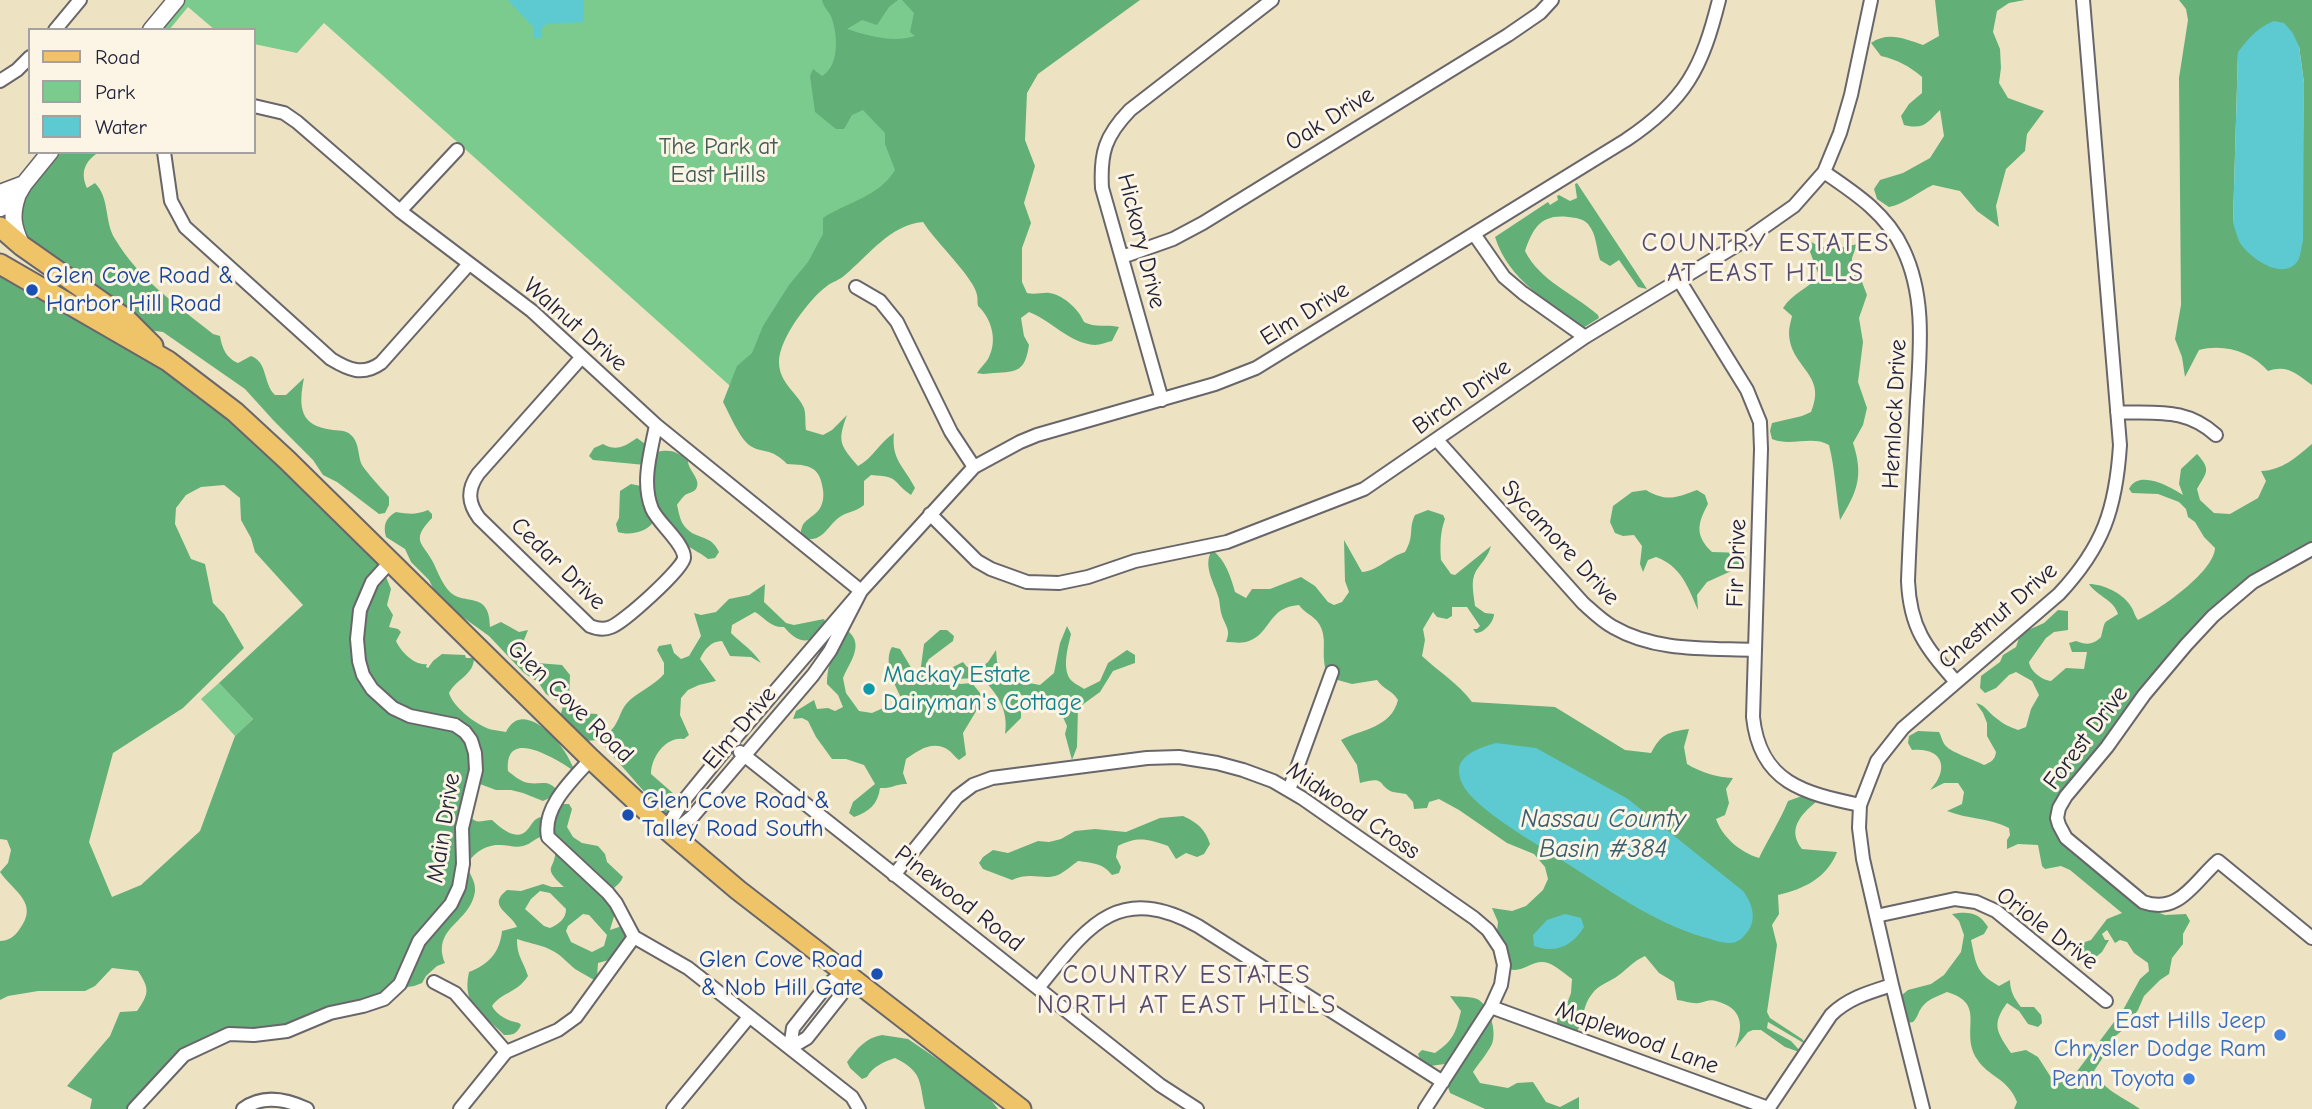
<!DOCTYPE html>
<style>
body{margin:0}
#map{position:relative;width:2312px;height:1109px;overflow:hidden;background:#ede3c3;font-family:"Comic Neue",sans-serif}
canvas{display:block}
.legend{position:absolute;left:28px;top:28px;width:228px;height:126px;box-sizing:border-box;background:#fcf5e5;border:2px solid #a5a1a1;margin:0;padding:9px 12px;list-style:none;font-size:21px;color:#22223b}
.legend li{display:flex;align-items:center;gap:14px;height:35px}
.legend b{width:35px;border:2px solid #a5a1a1}
</style>
<div id="map">
<canvas width="2312" height="1109"></canvas>
<ul class="legend">
<li><b style="height:9px;background:#efc469"></b>Road</li>
<li><b style="height:19px;background:#7acb8d"></b>Park</li>
<li><b style="height:19px;background:#5dcad2"></b>Water</li>
</ul>
</div>
<script>
const c = document.querySelector('canvas').getContext('2d');
c.lineJoin = 'round';
function fill(path, color) { c.fillStyle = color; c.fill(path, 'evenodd'); }
function trace(path, color, width, dash) { c.strokeStyle = color; c.lineWidth = width; c.lineCap = dash ? 'butt' : 'round'; c.setLineDash(dash || []); c.stroke(path); }
function write(font, color, halo, rows, align = 'center') {
  c.font = font + ' "Comic Neue",sans-serif'; c.lineWidth = 6; c.setLineDash([]); c.textBaseline = 'middle'; c.strokeStyle = halo; c.fillStyle = color; for (const [text, x, y, turn = 0] of rows) {
    c.save(); c.translate(x, y); c.rotate((+turn || 0) * Math.PI / 180); c.textAlign = isNaN(turn) ? turn : align; if (halo) c.strokeText(text, 0, 0); c.fillText(text, 0, 0); c.restore();
  }
}
fill(new Path2D(`
 M172 0H1131L1027 80 840 264 738 393 324 23 297 53 254 44V30H215L188 7 169 30H143L153 17Z
 M219 683 253 719 235 736 201 699Z`), '#7acb8d');
fill(new Path2D(`
 M822 0H898L889 7 877 25 862 20 847 29C868 36 893 43 915 36L910 32 914 13 902 0H1140L1038 74 1027 93 1025 140 1035 166 1024 203 1031 223 1022 248V282L1027 293C1035 295 1043 292 1050 293 1065 296 1079 310 1084 322 1095 328 1107 324 1119 327L1112 341C1107 342 1100 345 1095 345 1070 344 1051 320 1029 312L1021 318 1024 336 1029 345C1025 371 1018 372 994 373 988 373 984 375 977 373 980 368 985 364 988 359 998 341 992 319 978 306 977 303 978 299 977 295 975 279 934 240 923 222 890 225 869 255 845 275 840 280 832 282 827 286 809 299 779 339 779 362 779 383 797 392 804 408 806 414 805 423 806 430L823 435 832 430 847 415C837 442 840 445 858 466 873 458 879 443 894 433 891 460 904 466 915 488L911 495C890 480 901 477 871 475L864 481V505C856 512 845 512 837 519 826 529 821 543 804 538 801 533 800 532 802 527 804 520 813 517 818 511 823 505 824 497 823 490 820 466 809 465 787 464 771 447 762 454 749 445 739 437 729 413 723 402L737 366 752 353 763 326 789 285 808 262 823 234V218C847 202 879 197 895 170L885 144V133L863 110 852 115 844 129H836L815 112 810 76 813 69 822 76C839 66 838 37 832 19 830 12 824 9 822 0Z
 M1935 0H2025L2009 3 1997 11 1993 32 2000 49 2001 68 1999 83 2008 98 2044 111 2027 134 2025 151 2006 169 1996 206 1999 227 1977 211 1960 191 1933 185C1918 192 1905 204 1889 207L1877 199 1874 189 1880 180 1903 173 1930 158 1944 136 1940 110C1927 123 1924 130 1904 125L1901 116 1909 104 1922 93V77C1909 66 1898 60 1881 56L1871 43C1888 31 1905 39 1923 45L1939 36Z
 M2179 0H2312V385C2297 374 2287 364 2268 371 2252 352 2224 343 2199 350L2185 377 2182 357 2175 339 2181 305 2179 78 2188 20 2186 9ZM2299 46 2304 83 2303 141 2233 222 2238 52Z
 M57 152H99C85 161 80 172 87 188L95 183C110 198 104 221 115 239 139 279 177 305 213 334L220 336C222 348 226 358 238 363L251 356C268 362 263 384 275 395H286L304 378C298 408 300 426 333 430 342 431 347 430 353 437 359 445 358 454 361 463 364 470 383 490 389 497V505L385 513 379 514 337 482 323 475 313 460 274 421 245 389 163 332 140 329 26 245 20 226 23 221 19 216 22 194Z
 M1577 183 1647 289 1638 287 1619 260 1610 266 1600 260C1596 248 1597 235 1588 224 1582 218 1576 218 1568 217 1541 214 1533 228 1525 251 1540 281 1573 293 1598 315L1599 318 1583 328C1548 301 1509 281 1495 237L1548 202 1550 205 1558 200 1557 196 1559 195 1570 201 1577 198 1575 184Z
 M1805 238C1826 252 1833 250 1857 244L1852 258V265L1862 282 1867 295 1859 318 1863 342 1858 382 1867 408 1863 425 1853 443C1864 476 1857 492 1840 520 1836 495 1835 469 1829 445 1812 435 1791 447 1772 439L1770 431 1772 423 1802 416 1811 412C1828 373 1789 368 1789 332 1789 327 1791 321 1792 316L1783 308C1793 293 1807 289 1819 276Z
 M0 264 168 361 391 561 380 576 386 577 391 589 387 605 393 615 389 627 398 629 401 632 396 641C401 652 415 666 427 664L426 667 428 668 433 661 442 654 465 655 466 658H474C474 675 456 679 449 693 453 707 479 728 494 730 498 731 502 731 506 732 521 701 554 734 565 752 569 758 572 766 576 772 560 762 504 724 508 771 514 776 521 782 529 783 541 785 547 779 556 789L554 796 543 801 523 793 511 790H496L480 784 474 789 470 816C476 825 482 820 492 820 501 828 517 843 528 829 533 823 533 820 540 817L549 822 561 804H569L572 809 567 827 573 837 582 843 598 846 605 854 607 862 623 877C619 887 608 890 603 899L610 900 615 913 610 930 622 926 626 929 627 942 616 958 598 963 597 978 594 980C588 976 581 973 575 969 565 961 562 955 549 949 539 944 527 943 517 939 517 957 523 960 528 976 517 993 502 992 492 1006 497 1016 509 1021 519 1023L521 1025C517 1034 513 1035 504 1035 484 1013 461 1008 469 972 490 964 500 951 502 931L517 927C511 913 486 906 507 890L521 891 543 884 552 887H564C539 864 558 871 555 846L543 836C535 838 531 844 523 846 515 848 508 845 500 845 486 844 472 854 467 865 469 874 476 881 475 891 471 923 431 927 445 963L437 966 426 976 422 983 414 986 395 989 287 1031 246 1033 184 1055 131 1109H90L92 1099 67 1086 110 1036 120 1012 137 1011C149 994 150 989 138 971L112 968 95 986 85 991H38L8 996 0 1000V941C8 941 14 937 19 930 40 903 14 892 0 872L8 863 11 850 7 840 0 839ZM224 485 240 498 241 520 251 538 255 552 303 605 219 683 253 719 235 736 200 831 141 885 112 897 89 842 113 753 183 708 244 648 224 614 213 603 205 564 191 559 175 524 176 508 186 495 201 487ZM540 891 550 893 566 909C566 919 559 924 550 928L544 926 525 909 531 899ZM583 914 589 915 607 935 604 946 592 952 571 942 566 931 568 926Z
 M637 438 656 452C670 449 677 451 688 461 688 470 702 480 696 489 694 492 688 493 685 495 684 496 677 504 677 505 679 513 680 522 686 528 697 540 711 534 719 552L715 558 708 559C701 553 695 551 688 546 676 537 668 527 655 519 649 532 630 536 618 532L616 524 619 518 620 491 631 484 641 486 646 490 655 477 654 471 645 465 593 460 589 456 594 448 603 444C617 452 625 446 637 438Z
 M2312 444V549L2213 616 2066 796 2059 825 2154 911 2165 915 2186 914 2190 921 2183 934V944L2172 958 2169 974 2160 980 2144 996 2138 1010 2124 1029 2113 1038 2109 1048 2094 1071C2101 1089 2125 1098 2140 1109H2014L2017 1102C2008 1078 1988 1077 1977 1059 1959 1031 1988 1004 1947 992 1938 996 1928 999 1922 1007 1918 1012 1918 1017 1913 1022L1907 1023 1900 1002 1902 995 1908 990 1931 984 1944 975 1961 952 1964 935 1959 921 1952 914C1968 911 1979 912 1988 927L1984 934 1971 940C1976 964 1976 973 1999 986L2010 980C2010 991 2014 998 2021 1007H2034L2041 1015 2042 1023 2038 1027 2028 1024 2019 1011 2007 1003C1991 1025 1997 1032 2011 1053L2026 1050 2038 1057 2052 1079C2061 1080 2068 1080 2075 1074L2123 1010 2140 979 2149 971 2148 963 2134 953 2127 942 2120 940 2115 943 2107 930 2102 934 2105 940H2109L2102 952 2092 960 2078 959 2074 949 2076 945 2091 940 2107 919 2122 913 2070 870 2061 866 2045 869 2042 866 2038 845 2018 844 2007 849V840L2010 835 2009 828C1990 818 1967 819 1947 811L1962 804 1964 792 1958 783H1944L1930 790C1950 769 1943 747 1912 750L1908 743 1909 736 1918 731 1939 732C1942 737 1942 743 1947 747 1953 753 1975 760 1984 765 1991 762 1995 760 1996 752L1987 736V723L1983 713 1976 703C1985 705 1988 712 1996 718 2003 724 2010 727 2018 730L2026 727 2031 709 2039 695 2032 681 2016 672 2009 675 1996 688 1985 693 1980 688 1981 676 2000 662 2003 655 2016 647 2019 638 2026 631 2044 623 2058 610 2068 611V630L2054 632 2046 638 2029 662C2030 671 2042 680 2051 681L2066 668 2084 669 2087 652H2072L2069 643 2076 641C2086 645 2093 645 2101 637 2106 618 2102 625 2118 614 2114 600 2097 596 2089 584 2103 584 2122 593 2130 605 2134 610 2134 615 2138 620 2159 610 2214 572 2215 548L2204 537 2195 522 2188 517 2186 509 2179 502 2158 494 2132 493 2129 489C2138 469 2170 486 2183 495L2179 484 2181 469 2197 454C2212 470 2206 473 2197 489L2200 500 2214 513 2230 514 2258 498 2266 481 2261 471C2283 470 2295 458 2312 444Z
 M1646 490C1666 502 1676 498 1697 490L1705 495 1708 504C1697 524 1695 536 1712 552L1744 553 1746 561 1738 568 1707 582 1697 595 1698 610C1688 587 1681 566 1656 557L1648 560 1643 572 1640 564 1642 546 1634 535 1623 536 1615 533 1610 522 1613 506 1632 492Z
 M428 510 432 514V518C409 542 424 543 434 564 438 573 443 585 450 592 464 606 490 590 490 627L501 622 519 632 528 630 524 640 528 652 537 663 562 665 570 675 569 700 573 708 582 713 597 714 608 733C619 725 619 712 627 703 637 692 654 686 664 674V663L657 650 659 646 671 644 674 653 681 659 689 656 701 636 694 613 701 615 716 612 729 599 749 595 765 584 764 602 786 623 794 625 824 619 826 623C813 646 799 645 784 627 771 628 765 618 755 612L732 625 731 633C742 644 753 650 761 663L751 657 730 656 722 641C711 641 704 650 700 659L716 681 699 685 688 690 681 698 680 715 689 735 684 739C666 736 651 757 651 774L675 795 678 802 672 813 667 814 661 811 599 740 584 741 560 717 563 706 561 703 546 694 538 682 524 673 489 636 439 600 429 580 411 562 405 549 386 537C383 526 385 518 396 512 409 514 416 515 428 510Z
 M1428 510 1443 515 1445 519C1440 532 1440 546 1441 560L1451 574 1455 575 1491 546C1488 557 1482 562 1476 571 1470 581 1474 595 1475 606L1485 613 1494 614C1494 622 1484 633 1476 633L1473 629H1477L1480 626 1467 607H1452V616L1447 619 1437 617 1433 612 1423 629 1425 640 1422 656C1439 672 1459 684 1472 702L1555 707 1625 750 1651 753C1661 734 1668 732 1689 729L1684 747 1687 764C1702 773 1716 777 1733 778L1726 789 1729 803 1725 815 1716 819C1723 838 1740 852 1759 858 1768 839 1780 821 1788 801L1802 796 1816 802C1800 815 1787 830 1802 849L1837 852C1827 878 1804 889 1778 895L1779 914 1772 925 1777 945 1767 1012 1770 1018 1802 1039 1807 1045 1768 1022 1767 1028 1791 1041 1802 1053 1785 1047 1761 1030H1753L1748 1032 1735 1048C1744 1026 1743 1008 1716 1001 1710 999 1705 1002 1699 1003 1692 1004 1685 1001 1677 1000L1674 982 1659 973 1645 956C1634 961 1628 968 1619 975 1610 982 1599 984 1592 994 1580 1008 1585 1030 1568 1042L1557 1023V1005L1568 1001 1571 993 1572 979C1565 974 1556 966 1548 963 1533 958 1523 974 1509 969L1496 940 1498 922 1492 908 1512 911 1526 906 1543 890 1548 879 1545 867 1534 854 1507 843 1459 810 1439 799 1429 802 1427 808 1414 809 1413 802 1406 794C1402 793 1397 793 1393 792 1377 786 1387 775 1360 783L1357 765 1341 740C1362 729 1391 728 1398 700 1393 691 1383 689 1377 680L1352 684 1327 677C1326 671 1324 665 1324 659 1323 646 1327 632 1316 620 1310 614 1304 612 1299 605 1268 607 1271 633 1249 641 1242 644 1233 642 1226 642 1231 630 1226 627 1222 616 1220 610 1220 605 1219 599 1215 584 1202 566 1212 550 1225 559 1231 577 1235 592L1246 598 1252 589H1270L1301 577 1315 586 1328 602 1334 605 1342 602 1349 592 1345 581 1344 540 1362 572C1375 572 1391 556 1405 552 1415 535 1408 529 1415 515Z
 M1067 626 1071 634C1068 647 1062 667 1070 679 1073 683 1080 686 1084 689L1100 681 1108 663 1127 650 1135 655V663L1113 671 1100 692 1078 708 1077 747 1072 760 1065 734 1067 726 1062 715V706L1044 705 1015 692 1021 709V718L1005 734C1009 712 998 693 981 678L953 679 960 684 972 683 984 698 963 733 966 755 959 760C954 756 950 750 945 748 931 741 917 751 906 759L903 773 907 784C897 783 892 789 880 788 878 804 869 812 854 817L849 813 853 802 875 784 864 765 846 759H832L816 737 808 721 802 718 793 719 796 711 814 700 817 709 828 708 835 711 843 707 838 695 827 684C827 666 834 643 848 631 865 645 849 663 843 678L846 693 859 711 872 713 890 705H905C897 690 882 663 892 647L900 649 919 681 924 644 940 630H947L954 636 953 641 929 659 926 664 928 670 939 674 963 662 967 667 979 669 988 662 996 650 997 662 1007 679 1040 685 1054 673 1060 643Z
 M1183 816C1198 823 1205 829 1210 844L1204 854 1197 857 1186 853 1176 859 1168 846C1147 839 1138 836 1118 846L1116 857 1121 867 1119 873 1112 875C1103 863 1092 863 1078 861 1072 865 1065 872 1058 875 1043 881 1032 871 1012 880L983 869 979 863 983 857 993 850 1008 853 1038 841 1049 842 1061 839 1075 831 1095 829 1126 832 1160 818Z
 M1450 996C1458 997 1470 996 1477 999 1490 1005 1497 1032 1492 1044 1487 1054 1479 1063 1473 1072L1480 1083 1508 1088 1517 1083 1533 1082 1546 1102 1560 1107 1579 1097V1109H1485L1450 1093 1448 1087 1452 1078 1453 1057 1445 1064 1430 1066 1420 1059 1418 1054 1422 1050 1435 1053C1454 1040 1456 1032 1461 1011Z
 M882 1035 908 1039 983 1090 998 1109H925C919 1081 923 1072 895 1058 884 1062 873 1066 867 1077L862 1079 850 1068 847 1062C858 1048 865 1038 882 1035Z`), '#63af78');
fill(new Path2D(`
 M508 0H584L583 22 547 24 542 28V38H533L534 28Z
 M2274 21 2284 23 2292 32 2299 46 2304 83 2303 241C2301 247 2301 257 2297 262 2282 281 2250 258 2240 243 2237 237 2235 229 2233 222L2238 52C2249 38 2258 27 2274 21Z
 M1496 743 1536 748 1628 799 1743 891C1754 906 1758 923 1743 937 1739 941 1735 943 1729 943 1721 943 1711 939 1703 937 1652 922 1608 889 1563 861 1534 842 1497 822 1472 797 1465 790 1458 779 1459 769 1461 753 1483 747 1496 743Z
 M1565 914 1581 918 1584 927C1572 946 1556 954 1534 946L1533 935 1547 920Z`), '#5dcad2');
const minor = new Path2D(`
 M55 30 80 0
 M0 81 17 70 30 57
 M254 106 284 113 297 122 400 211 532 311 656 425 861 591
 M164 152 171 201 185 227 331 359C349 370 363 376 381 363L469 264
 M1824 172C1855 193 1887 214 1903 249 1929 303 1918 364 1916 422 1913 475 1910 528 1908 581 1910 629 1926 647 1956 682
 M400 211 457 150
 M1474 234 1504 277 1523 293 1585 337
 M1122 257 1173 239 1203 223 1508 35 1540 13 1552 0
 M1679 280 1747 390 1760 422 1761 449 1753 717C1760 783 1804 793 1860 805
 M856 287 880 301 897 322 951 432 974 467
 M581 358 478 474C467 490 468 503 479 518L590 626C597 629 604 630 611 627 623 623 683 569 684 558 685 544 658 523 652 509 641 482 651 452 656 425
 M1162 400 1102 188C1100 153 1105 136 1130 110L1272 0
 M2117 412C2156 414 2185 407 2216 435
 M1437 440 1583 603C1592 611 1602 621 1613 627 1656 652 1707 648 1755 650
 M930 514 977 561 991 569 1027 582 1059 583 1088 577 1135 561 1227 542 1364 489 1585 337 1747 239 1794 206 1824 172 1840 133 1851 95 1871 0
 M2312 549 2253 582 2213 616 2186 645 2144 695 2107 747 2066 796 2059 808 2057 818 2059 825 2066 838 2143 902C2179 915 2194 882 2218 861L2312 938
 M861 591 830 651 813 675 693 816 682 825 666 829 681 804 730 744 861 591 974 467 1020 442 1037 435 1215 384 1256 368 1626 140C1686 100 1702 68 1719 0
 M740 752 1160 1085 1197 1109
 M591 759C573 779 542 807 548 837L608 893 616 903 634 937 688 968 852 1097 859 1109
 M1289 790 1332 672
 M894 875 957 797 973 785 992 778 1147 758 1179 757 1217 763 1243 770 1273 781 1302 798 1474 918 1488 930 1500 948 1504 965 1501 985 1491 1007 1425 1109
 M1876 916 1955 899 1976 902 1996 911 2106 1001
 M845 971 841 995 807 1038 790 1048 793 1028 827 985Z
 M434 982 455 993 506 1052
 M1038 988C1086 929 1116 881 1198 926L1443 1082
 M1491 1007 1768 1108
 M134 1109 184 1055 229 1034 254 1035 287 1031 330 1013 363 1006 384 999 400 984 419 941 451 904 459 887 463 864 462 828 476 770 475 753 471 740 465 732 455 725 410 716 393 708 372 689 363 675 359 661 357 639 360 610 372 582 391 561
 M243 1109C263 1094 286 1099 307 1109
 M460 1109 506 1052 558 1030 576 1017 634 937
 M673 1109 749 1017
 M1768 1109 1831 1015C1848 998 1870 992 1892 985
 M1923 1109 1892 985 1863 859 1859 828 1860 805 1877 761 1903 728 2059 594C2103 547 2116 509 2120 445L2083 0`);
const tertiary = new Path2D(`
 M151 30 176 0
 M0 193 24 184
 M17 197C11 215 13 227 21 244
 M0 208 14 201 24 184 50 152`);
const primary = new Path2D(`
 M0 227 22 246 126 319 153 346
 M0 264 168 361 235 412 287 460 591 759 666 829 738 890 1021 1109`);
trace(minor, '#69666b', 16);
trace(tertiary, '#69666b', 19);
trace(primary, '#69666b', 23);
trace(minor, '#fff', 12);
trace(tertiary, '#fff', 16);
trace(primary, '#efc469', 19);
for (const [x, y, r, color] of [
 [32,290,7,"#1a4fb4"],
 [869,689,7,"#0f9aa8"],
 [628,815,7,"#1a4fb4"],
 [877,974,7,"#1a4fb4"],
 [2280,1035,7,"#3f7fe0"],
 [2189,1079,7,"#3f7fe0"]
]) { const dot = new Path2D(); dot.arc(x, y, r, 0, 2 * Math.PI); c.fillStyle = color; c.fill(dot); trace(dot, '#fcf5e5', 2.5); }
write('24px', '#22223b', '#fcf5e5', [
 ["Oak Drive",1330,119,-32],
 ["Hickory Drive",1141,241,76],
 ["Elm Drive",1305,314,-32],
 ["Walnut Drive",575,325,41],
 ["Birch Drive",1462,397,-35],
 ["Hemlock Drive",1895,414,-87],
 ["Sycamore Drive",1560,543,47],
 ["Fir Drive",1737,563,-88],
 ["Cedar Drive",558,564,44],
 ["Chestnut Drive",1998,616,-41],
 ["Glen Cove Road",570,702,44],
 ["Elm Drive",740,728,-50],
 ["Forest Drive",2086,738,-53],
 ["Midwood Cross",1353,811,34],
 ["Main Drive",444,828,-81],
 ["Pinewood Road",959,899,38],
 ["Oriole Drive",2047,929,37],
 ["Maplewood Lane",1637,1038,20]
]);
write('24px', '#415d58', '#fcf5e5', [
 ["The Park at",718,147],
 ["East Hills",718,175]
]);
write('24px', '#164399', '#fcf5e5', [
 ["Glen Cove Road &",46,276],
 ["Harbor Hill Road",46,304],
 ["Glen Cove Road &",642,801],
 ["Talley Road South",642,829],
 ["Glen Cove Road",863,960,"right"],
 ["& Nob Hill Gate",863,988,"right"]
], 'left');
write('24px', '#0d838f', '#fcf5e5', [
 ["Mackay Estate",883,675],
 ["Dairyman's Cottage",883,703]
], 'left');
write('24px', '#366cbe', '#fcf5e5', [
 ["East Hills Jeep",2266,1021],
 ["Chrysler Dodge Ram",2266,1049],
 ["Penn Toyota",2175,1079]
], 'right');
c.letterSpacing = '2px';
write('26px', '#544c6e', '#fcf5e5', [
 ["COUNTRY ESTATES",1766,244],
 ["AT EAST HILLS",1766,274],
 ["COUNTRY ESTATES",1187,976],
 ["NORTH AT EAST HILLS",1187,1006]
]);
c.letterSpacing = '0px';
write('italic 26px', '#375d70', '#fcf5e5', [
 ["Nassau County",1603,820],
 ["Basin #384",1603,850]
]);
</script>
